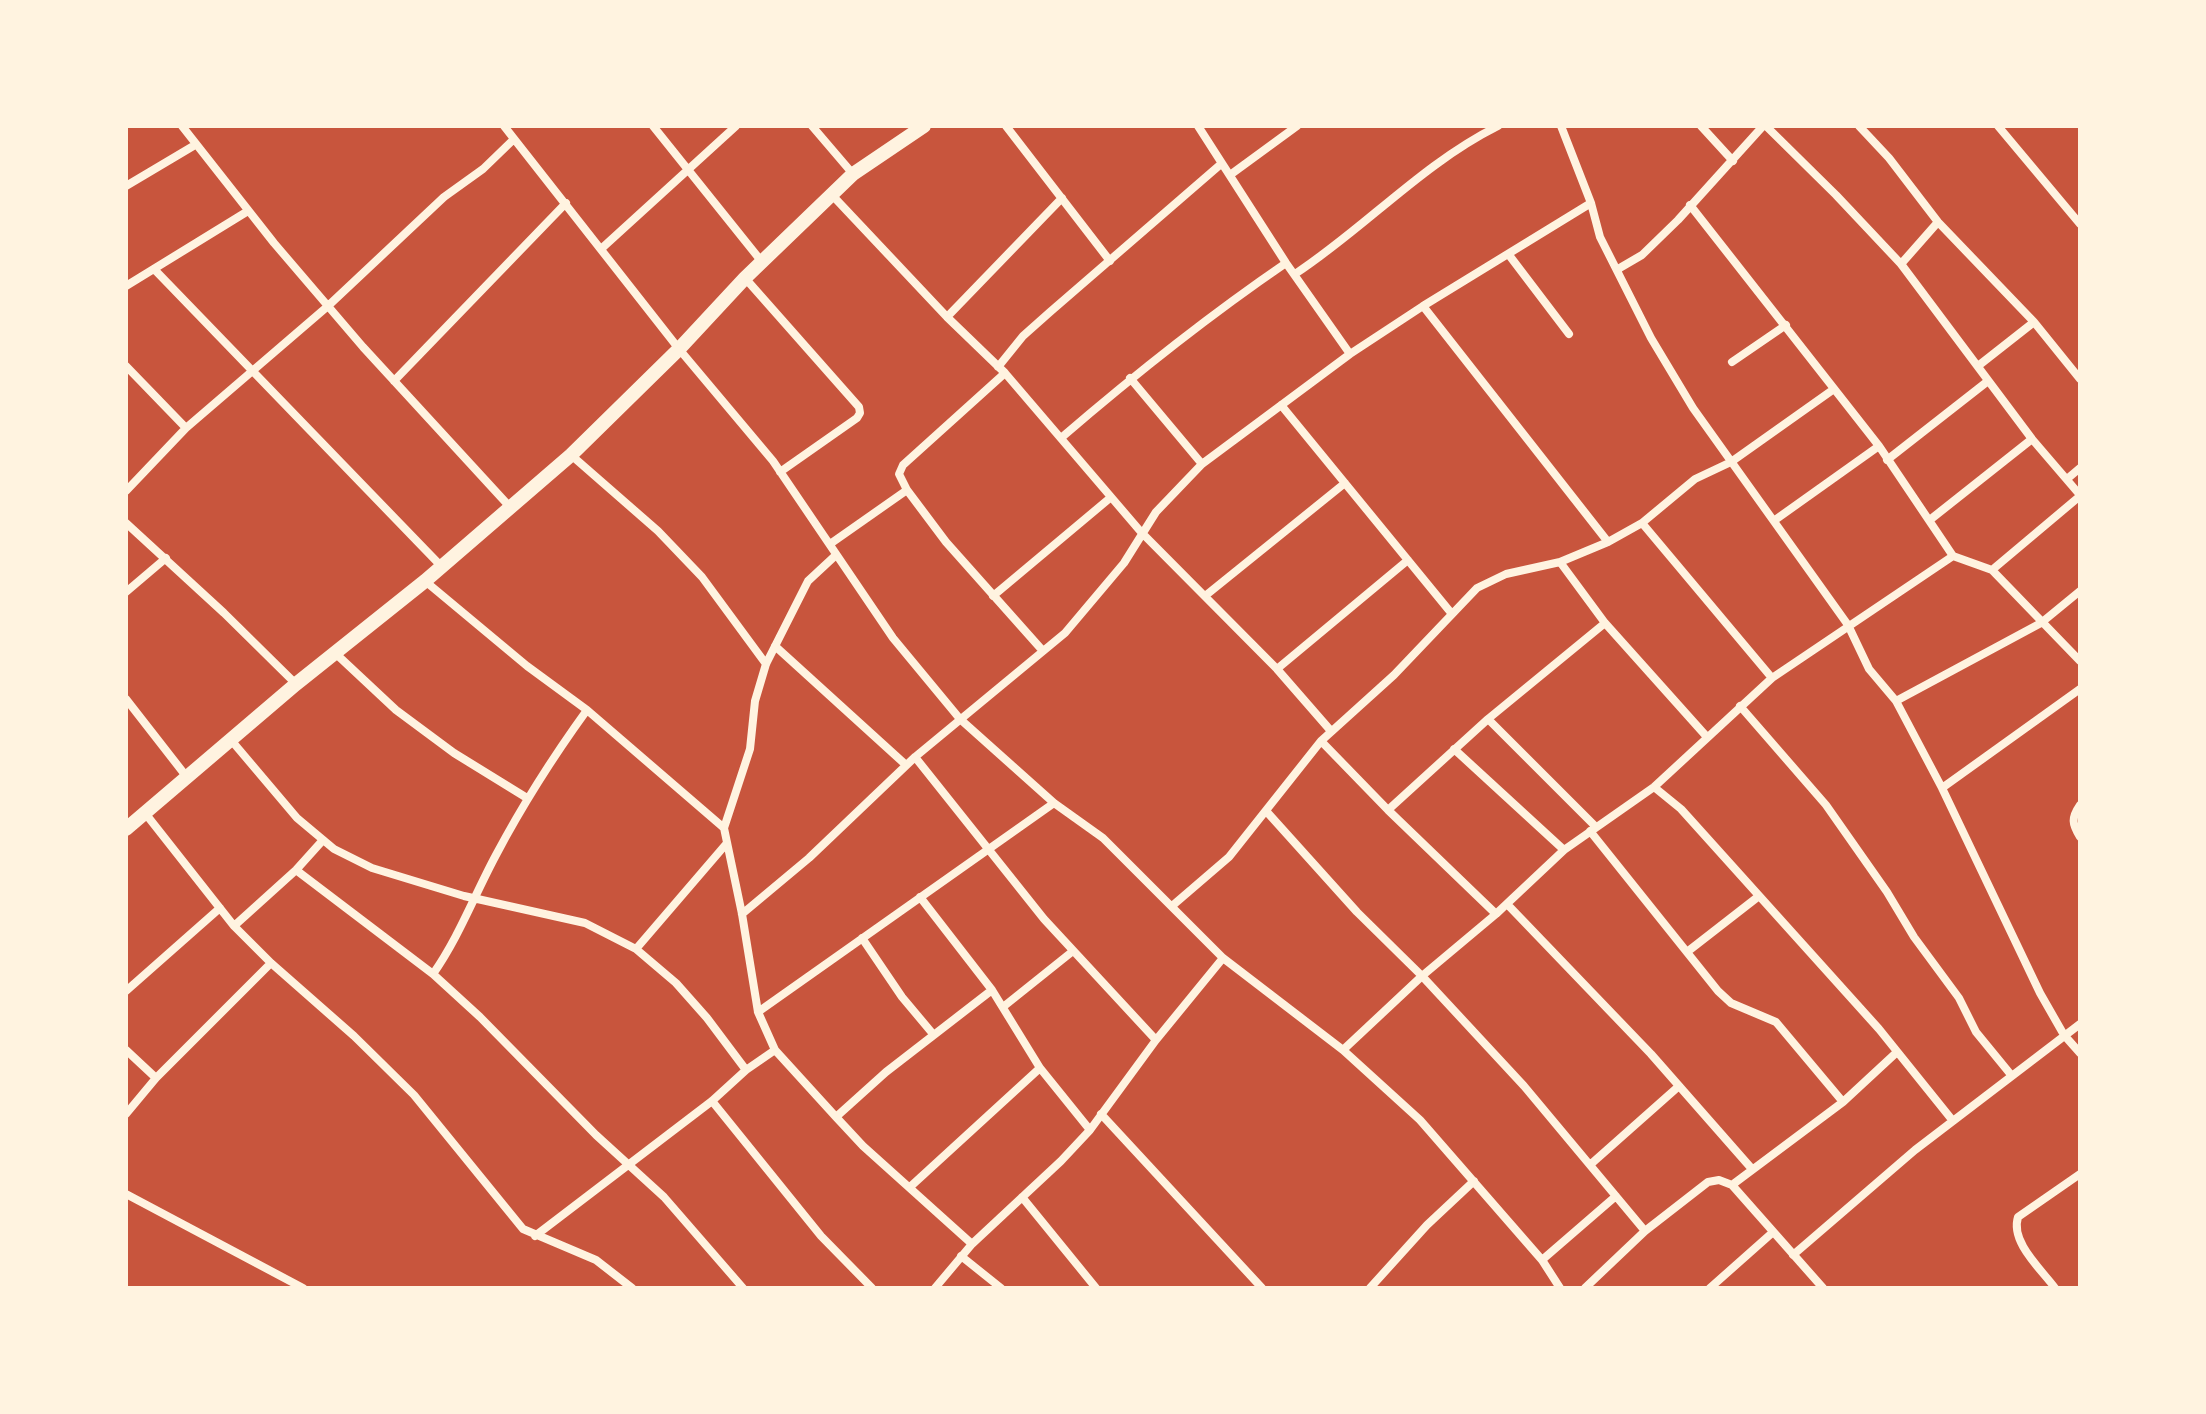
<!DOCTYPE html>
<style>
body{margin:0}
#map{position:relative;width:2206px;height:1414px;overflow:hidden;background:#c8553d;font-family:"Public Sans",sans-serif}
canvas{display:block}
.frame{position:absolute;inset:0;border:128px solid #fff3e0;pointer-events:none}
</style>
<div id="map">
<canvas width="2206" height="1414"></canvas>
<div class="frame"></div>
</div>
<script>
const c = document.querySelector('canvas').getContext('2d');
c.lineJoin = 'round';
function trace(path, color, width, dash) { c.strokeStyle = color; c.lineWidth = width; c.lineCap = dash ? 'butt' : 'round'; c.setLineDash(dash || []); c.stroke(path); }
trace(new Path2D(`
 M182 126 274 243 363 347 510 507
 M504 126 679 349 773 461 893 638 960 719 1054 803 1103 838 1223 958 1343 1050 1420 1120 1542 1260 1560 1288
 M653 126 762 262
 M812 126 853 174
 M1006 126 1110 261
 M1198 126 1286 263 1350 354
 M1561 126 1591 203 1600 237 1651 338 1693 408 1848 625 1869 669 1896 701 1942 788 2040 993 2064 1035 2080 1053
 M1701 126 1733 161
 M1766 126 1836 195 1901 264 2032 439 2080 495
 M1859 126 1889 158 1938 222 2034 322 2080 379
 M1998 126 2080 224
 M1230 175 1297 126
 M126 186 195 145
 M832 195 947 317 1005 373 1141 532 1277 669 1331 731
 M1690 205 1879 446 1953 556 1992 570 2080 661
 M601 249 736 126
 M1509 255 1569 334
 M1901 264 1938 222
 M154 269 442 567
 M1618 269 1642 255 1678 220 1763 126
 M1295 274C1365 228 1422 164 1498 126
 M745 278 859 407 860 413 857 418 780 472
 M126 286 248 211
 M1423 306 1608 542
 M947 317 1062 198
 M1732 362 1786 325
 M126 366 186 428
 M1978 366 2034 322
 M998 367 1023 336 1050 312 1221 164
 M1130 378 1202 464
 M394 381 566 203
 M1281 405 1452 614
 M1061 438C1133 376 1207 317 1286 263
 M571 455 658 531 702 577 766 664
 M1887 460 1988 381
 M2067 479 2080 468
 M907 490 899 474 903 465 1005 373
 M126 491 186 428 328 306 444 197 483 169 514 139
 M1931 519 2032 439
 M1775 520 1879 446
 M126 523 224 613 296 684
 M1642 523 1772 678
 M830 544 907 490 946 542 1043 651
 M836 555 808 581 766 664 755 701 750 749 724 828 742 914 758 1012 775 1050 836 1117 863 1146 972 1244
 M1560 562 1605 623 1707 737
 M1992 570 2080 496
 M425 581 527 666 587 710 724 828
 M126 592 166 558
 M993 596 1110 498
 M1205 596 1345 483
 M775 646 906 765
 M334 652 396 710 454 753 527 798
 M1277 669 1408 560
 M126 699 186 776
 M1896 701 2041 623 2080 591
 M1740 706 1826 805 1887 892 1914 937 1959 998 1976 1032 2012 1076
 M1488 719 1595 826
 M231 740 297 818 334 849 372 868 464 896 585 923 636 949 676 983 707 1018 746 1070
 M1321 741 1388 810 1496 914
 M1454 749 1564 850
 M915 757 1044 919 1156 1040
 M1654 787 1681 809 1879 1029 1953 1121
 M1942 788 2080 689
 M2080 805C2071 818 2072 824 2080 837
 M1388 810 1488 719 1605 623
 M1267 812 1357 912 1422 976 1524 1086 1645 1231
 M145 813 234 926 271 963 354 1036 414 1095 523 1229 596 1260 632 1288
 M1590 831 1718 991 1731 1003 1776 1022 1843 1102
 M296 870 433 974 480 1017 596 1135 664 1197 743 1288
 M920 897 992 990 1040 1068
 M1507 904 1651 1054 1752 1169
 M1172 906 1229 857 1321 741 1394 675 1477 588 1506 574 1560 562 1608 542 1642 523 1695 479 1731 462 1834 389
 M742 914 809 858 915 757 1065 633 1124 563 1156 512 1202 464 1350 354 1423 306 1591 203
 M234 926 296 870 323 840
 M862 938 902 997 933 1034
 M636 949 727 843
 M1687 952 1759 896
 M433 974C459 937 474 896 496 855 523 804 553 757 587 710
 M126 991 220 908
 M1003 1007 1073 951
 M758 1012 1054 803
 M126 1050 156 1078
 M1343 1050 1422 976 1496 914 1564 850 1654 787 1772 678 1953 556
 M712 1101 821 1236 872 1288
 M126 1114 156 1078 271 963
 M1101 1114 1262 1288
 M836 1117 886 1072 992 990
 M1591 1164 1679 1086
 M1732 1185 1843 1102 1897 1052
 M910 1187 1040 1068 1090 1130
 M126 1194 303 1288
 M1022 1197 1096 1288
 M535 1236 712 1101 746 1070 775 1050
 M1793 1255 1915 1150 2080 1024
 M961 1256 1001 1288
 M1542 1260 1616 1196
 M935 1288 972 1244 1061 1161 1090 1130 1156 1040 1223 958
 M1370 1288 1427 1225 1474 1181
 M1585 1288 1645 1231 1708 1182 1719 1180 1732 1185 1823 1288
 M1710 1288 1772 1233
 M2055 1288C2041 1269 2010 1242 2018 1217L2080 1174`), '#fff3e0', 8);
trace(new Path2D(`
 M126 829 296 684 425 581 571 455 679 349 745 278 853 174 924 126`), '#fff3e0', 14);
</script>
